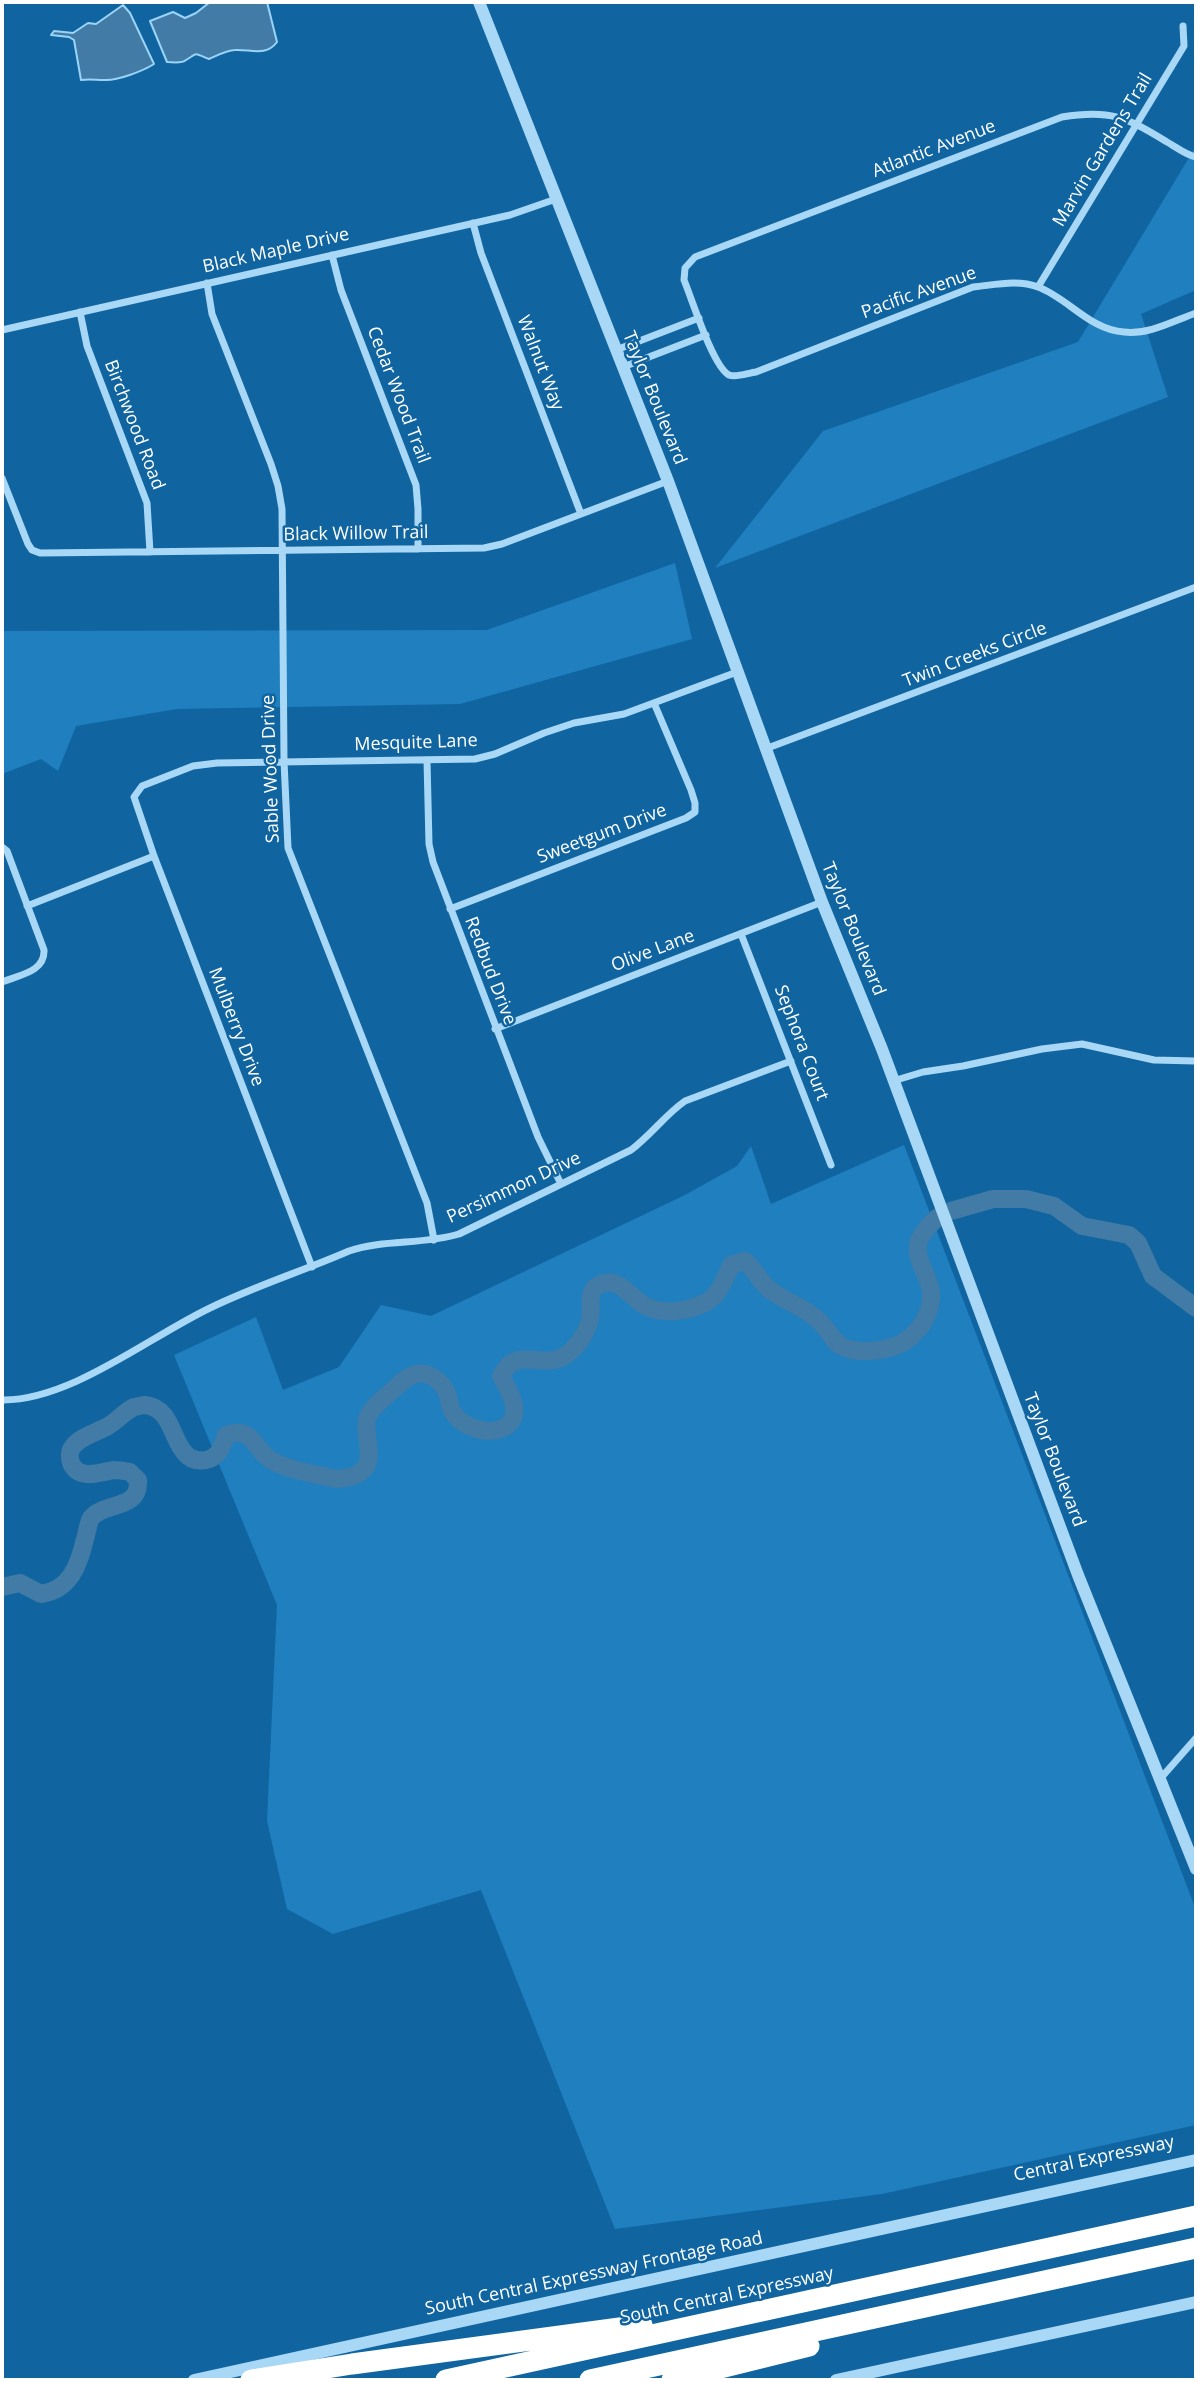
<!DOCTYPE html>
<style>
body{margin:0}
#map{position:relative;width:1198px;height:2382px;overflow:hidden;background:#1065a1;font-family:"Open Sans",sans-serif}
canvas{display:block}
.frame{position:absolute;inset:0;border:4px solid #fff;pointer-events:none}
</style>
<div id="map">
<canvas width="1198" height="2382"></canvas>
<div class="frame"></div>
</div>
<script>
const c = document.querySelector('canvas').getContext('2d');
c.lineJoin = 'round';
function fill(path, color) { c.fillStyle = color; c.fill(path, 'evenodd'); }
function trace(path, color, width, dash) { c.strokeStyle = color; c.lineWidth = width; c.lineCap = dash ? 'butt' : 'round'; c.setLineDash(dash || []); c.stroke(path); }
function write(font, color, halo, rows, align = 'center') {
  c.font = font + ' "Open Sans",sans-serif'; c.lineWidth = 5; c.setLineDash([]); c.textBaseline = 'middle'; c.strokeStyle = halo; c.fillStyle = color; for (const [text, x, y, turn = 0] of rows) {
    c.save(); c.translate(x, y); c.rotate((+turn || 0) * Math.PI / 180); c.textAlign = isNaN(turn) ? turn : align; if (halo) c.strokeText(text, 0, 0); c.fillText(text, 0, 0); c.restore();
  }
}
fill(new Path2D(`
 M1196 146V290L1141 314 1168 397 715 568 823 431 1078 342Z
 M675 563 692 639 460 704 177 709 76 726 58 771 41 759 2 774V631L487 630Z
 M904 1145 1196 1910V2125L882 2194 615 2229 481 1890 333 1934 287 1909 267 1821 277 1605 174 1355 256 1317 283 1390 339 1367 381 1305 431 1316 685 1195 737 1166 751 1146 771 1204Z`), '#1f7fbf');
const water = new Path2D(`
 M210 2H267L277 42C266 57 250 49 235 50 227 50 216 56 209 59 193 53 199 52 186 60 181 64 173 62 167 62L150 21 173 12 185 18 196 13Z
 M123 5 130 13 154 64C143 71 117 81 104 80 96 80 89 79 81 80L74 40 69 37 51 35 54 31 73 33 88 23 96 24Z`);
fill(water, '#417ba6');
trace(water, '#9bd4f9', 2);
trace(new Path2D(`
 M951 1211 993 1199H1026L1054 1206 1082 1226 1129 1235 1138 1243 1153 1276 1196 1308
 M2 1587 20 1583 41 1594C70 1590 79 1565 85 1539 87 1533 88 1523 91 1518 105 1501 140 1511 138 1480L130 1472C125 1471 119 1470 114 1470 100 1472 79 1481 71 1463 70 1459 69 1452 72 1448 78 1437 98 1432 108 1426 117 1421 125 1411 134 1407 135 1407 143 1405 145 1405 171 1408 171 1437 184 1452 193 1464 213 1463 220 1450 223 1446 224 1440 226 1435 253 1425 253 1449 271 1460 290 1471 315 1474 336 1479 390 1476 359 1437 368 1416 373 1405 386 1397 394 1389 401 1383 407 1376 416 1374 430 1371 444 1383 448 1396 449 1401 450 1406 452 1411 462 1428 492 1438 508 1425 523 1412 508 1389 501 1376 518 1342 546 1375 571 1351 579 1344 588 1330 590 1319 593 1305 584 1288 604 1283 621 1279 632 1299 645 1306 665 1316 701 1311 716 1294 723 1285 727 1275 731 1265L745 1261C756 1270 760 1284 773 1292 790 1304 801 1305 818 1320 827 1327 833 1343 843 1347 858 1354 881 1351 896 1346 916 1338 933 1315 931 1292 929 1275 913 1258 919 1240 923 1232 932 1221 940 1216`), '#417ba6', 18);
trace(new Path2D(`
 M1196 157C1186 155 1176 147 1167 142 1126 117 1110 109 1062 117L695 257 685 268 684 280C692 299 713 367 729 375 736 378 748 373 756 372L973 287C994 285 1018 279 1038 287 1068 298 1090 330 1124 332 1149 335 1173 321 1196 313
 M473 223 481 253 581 514
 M332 255 341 290 416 485 418 509V549
 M207 283 212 314 271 464 278 486 282 509 284 761 288 848 427 1203 434 1240
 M1038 287 1184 46 1183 26
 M80 312 87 346 147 503 150 552
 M2 330 510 215 556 199
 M616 350 699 318
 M623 367 706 335
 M2 478 28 544 32 550 40 553 484 548 502 544 668 481
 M765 749 1196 587
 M427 760 429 844 433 862 538 1137 561 1184
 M2 847 7 851 44 950C45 972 19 975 2 982
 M27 906 154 856
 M450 909 686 818 695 812V803L691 790 654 703
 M741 934 831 1165
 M495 1029 822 902
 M893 1081 923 1072 963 1066 1042 1049 1082 1044 1154 1060 1196 1061
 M312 1267 154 856 134 797 142 786 193 766 217 763 475 759 495 754 544 733 574 723 624 714 737 672
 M2 1400C70 1401 149 1337 210 1308 255 1286 303 1271 349 1251 384 1239 423 1245 459 1234L631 1150C651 1135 665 1115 685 1101L791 1061
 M1160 1779 1196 1738`), '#a9d7f6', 7);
trace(new Path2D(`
 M479 2 668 481 822 902 882 1049 1078 1575 1196 1869
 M194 2380 1196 2160
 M836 2380 1196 2302`), '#a9d7f6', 12);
trace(new Path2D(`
 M251 2380 352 2364 642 2325
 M446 2380 1196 2216
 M590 2380 1196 2248
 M672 2380 809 2346`), '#fff', 21);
write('18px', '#fff', '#1065a1', [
 ["Atlantic Avenue",934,149,-21],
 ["Marvin Gardens Trail",1103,150,-59],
 ["Black Maple Drive",276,251,-13],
 ["Pacific Avenue",919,293,-20],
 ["Walnut Way",540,363,69],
 ["Cedar Wood Trail",398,395,69],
 ["Taylor Boulevard",654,398,68],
 ["Birchwood Road",134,425,69],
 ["Black Willow Trail",356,534,-1],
 ["Twin Creeks Circle",975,655,-21],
 ["Mesquite Lane",416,743,-2],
 ["Sable Wood Drive",271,769,-92],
 ["Sweetgum Drive",602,834,-21],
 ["Taylor Boulevard",853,929,68],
 ["Olive Lane",653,951,-21],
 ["Redbud Drive",490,971,69],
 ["Mulberry Drive",236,1027,69],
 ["Sephora Court",801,1043,69],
 ["Persimmon Drive",514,1188,-25],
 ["Taylor Boulevard",1054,1460,69],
 ["Central Expressway",1094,2159,-12],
 ["South Central Expressway Frontage Road",594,2274,-12],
 ["South Central Expressway",727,2296,-12]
]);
</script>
